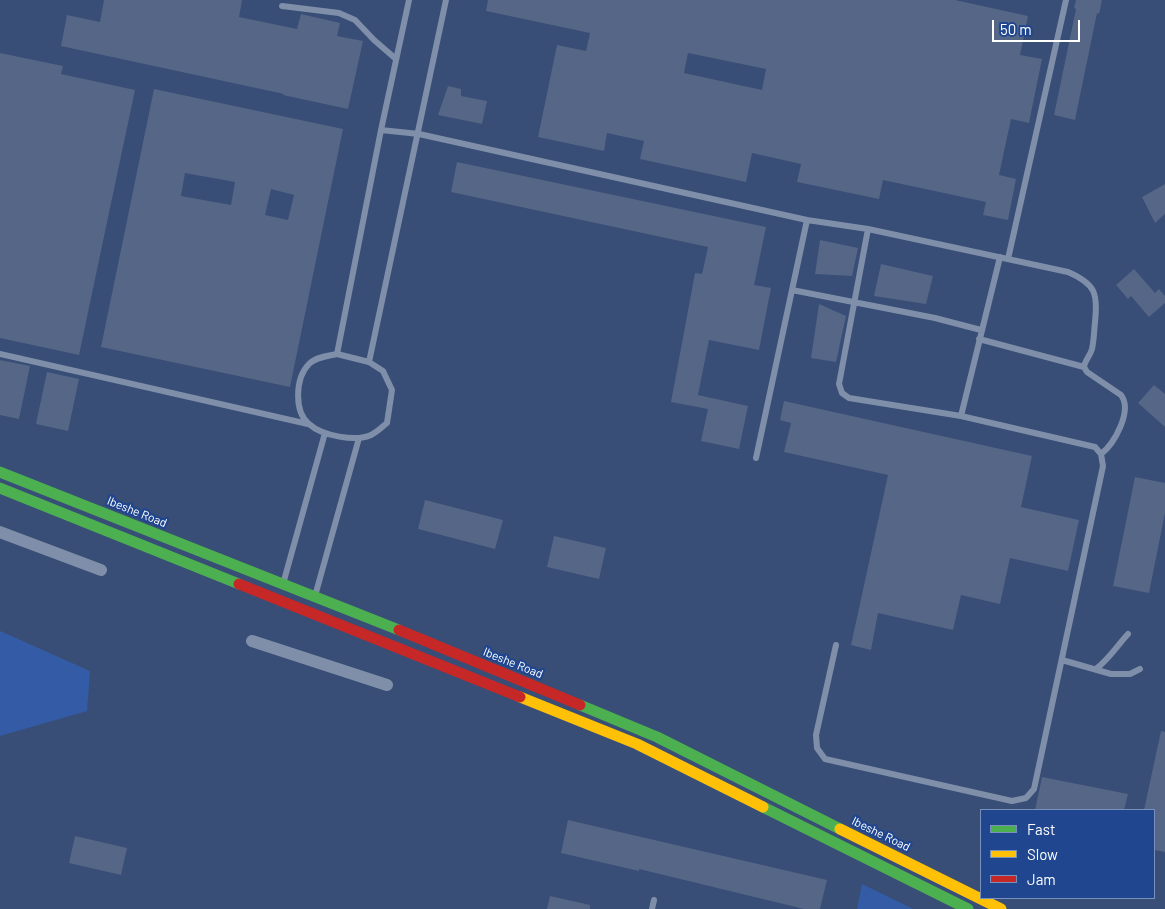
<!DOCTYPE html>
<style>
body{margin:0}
#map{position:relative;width:1165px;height:909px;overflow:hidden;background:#384e76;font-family:Barlow,sans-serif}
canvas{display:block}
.legend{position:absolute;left:980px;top:809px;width:175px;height:90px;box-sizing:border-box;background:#1f468f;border:1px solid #7990bc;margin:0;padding:6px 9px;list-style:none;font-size:15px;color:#fff}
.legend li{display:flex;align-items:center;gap:10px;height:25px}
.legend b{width:25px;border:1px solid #7990bc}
.scale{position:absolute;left:992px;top:20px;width:88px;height:22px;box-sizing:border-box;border:2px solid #fff;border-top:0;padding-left:6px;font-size:15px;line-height:18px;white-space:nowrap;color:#fff;-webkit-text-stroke:4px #1f468f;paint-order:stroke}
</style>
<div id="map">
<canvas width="1165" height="909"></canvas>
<ul class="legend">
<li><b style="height:6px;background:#4caf50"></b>Fast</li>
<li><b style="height:6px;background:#ffc107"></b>Slow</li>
<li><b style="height:6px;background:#c62828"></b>Jam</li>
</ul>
<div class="scale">50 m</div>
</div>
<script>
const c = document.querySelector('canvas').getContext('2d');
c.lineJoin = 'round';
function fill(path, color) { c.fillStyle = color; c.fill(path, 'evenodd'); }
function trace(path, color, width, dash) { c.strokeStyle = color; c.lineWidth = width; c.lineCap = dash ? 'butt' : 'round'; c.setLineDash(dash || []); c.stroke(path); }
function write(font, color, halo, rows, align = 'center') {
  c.font = font + ' Barlow,sans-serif'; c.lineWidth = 4.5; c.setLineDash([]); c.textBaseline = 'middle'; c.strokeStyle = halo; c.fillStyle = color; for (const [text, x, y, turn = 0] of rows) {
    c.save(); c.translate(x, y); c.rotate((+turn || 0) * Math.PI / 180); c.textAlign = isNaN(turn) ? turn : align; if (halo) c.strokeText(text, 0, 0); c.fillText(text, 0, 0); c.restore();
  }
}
fill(new Path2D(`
 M0 631 90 671 87 711 0 736Z
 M862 884 913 909H857Z`), '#345ca6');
fill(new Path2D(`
 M104 0H242L239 17 297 29 301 14 340 23 337 36 363 41 348 109 283 95 284 94 61 46 67 15 100 22Z
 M488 0H955L1028 16 1020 55 1042 59 1029 123 1011 119 999 175 1016 179 1008 220 983 215 986 202 883 180 879 199 797 182 801 164 752 153 746 182 640 159 644 141 607 133 604 151 538 137 557 45 586 51 590 33 486 11ZM688 53 766 69 762 90 684 73Z
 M1076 0H1102L1099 14 1097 13 1075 120 1054 115 1076 9 1074 8Z
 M0 53 63 66 61 74 135 90 79 355 0 338Z
 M448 86 461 89V96L487 101 482 124 438 115Z
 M154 89 343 129 290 387 101 347ZM185 173 235 182 231 205 181 196ZM271 189 294 195 288 220 265 215Z
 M457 162 766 227 754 285 771 288 759 350 709 340 698 395 748 406 739 449 701 441 708 409 671 402 695 273 702 274 708 247 451 192Z
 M1165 184V214L1155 223 1142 197Z
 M820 240 858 248 852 276 815 274Z
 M881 264 933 276 926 304 874 296Z
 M1134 269 1155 293 1159 289 1165 296V303L1149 317 1131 296 1128 299 1116 285Z
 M819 304 846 316 836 362 811 358Z
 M0 360 30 366 19 419 0 415Z
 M47 372 79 379 68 431 36 424Z
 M1154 385 1165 394V427L1138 403Z
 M784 401 1032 456 1021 507 1079 520 1068 571 1010 558 1000 604 961 595 953 630 878 613 871 650 851 645 888 475 784 452 791 423 780 420Z
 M1135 477 1165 483V513L1149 593 1113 586Z
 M425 500 503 520 495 549 418 529Z
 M554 536 606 548 599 579 547 567Z
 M1161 731 1165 732V852L1154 850V810H1144Z
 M1042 777 1128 794 1124 810H1035Z
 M568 820 827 880 820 909H804L639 869V871L561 853Z
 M75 836 127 848 121 875 69 863Z
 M550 896 590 905V909H547Z`), '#556686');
trace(new Path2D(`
 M282 6 339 13 355 20 374 40 396 59
 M381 130 419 134 807 220 868 229 1068 272C1096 284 1098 294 1095 322 1094 331 1094 340 1092 349 1090 356 1085 360 1084 367
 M1008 259 1066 0
 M792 290 935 318 981 330
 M979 339 1084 367 1087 372 1121 395C1133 411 1114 444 1101 454
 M0 354 308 424
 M337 354 381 130 409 0
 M337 354 369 362 383 371 392 390 387 423C382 427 377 432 371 435 356 442 322 436 309 424 294 412 295 378 309 364 316 357 328 356 337 354Z
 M369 362 446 0
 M961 416 1000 257
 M756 458 807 220
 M283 584 325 433
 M315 596 359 438
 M836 645 816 735 817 748 825 759 1012 801 1026 798 1034 789 1103 466 1101 454 1095 447 961 416 849 398 842 393 839 384 868 229
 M1062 660 1111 674H1130L1140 669
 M1096 669C1109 659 1117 646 1128 634
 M652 909 654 900`), '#808fa9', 6);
trace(new Path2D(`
 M0 532 101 570
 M252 641 387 685`), '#808fa9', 12);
trace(new Path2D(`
 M0 472 399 630
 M0 488 239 584
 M580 705 657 737 840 829
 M763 807 968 909`), '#4caf50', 11);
trace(new Path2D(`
 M520 697 637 744 763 807
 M840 829 1001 909`), '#ffc107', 11);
trace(new Path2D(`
 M239 584 520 697
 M399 630 580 705`), '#c62828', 11);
write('12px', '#fff', '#1f468f', [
 ["Ibeshe Road",137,512,22],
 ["Ibeshe Road",513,663,22],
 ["Ibeshe Road",881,834,26]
]);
</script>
